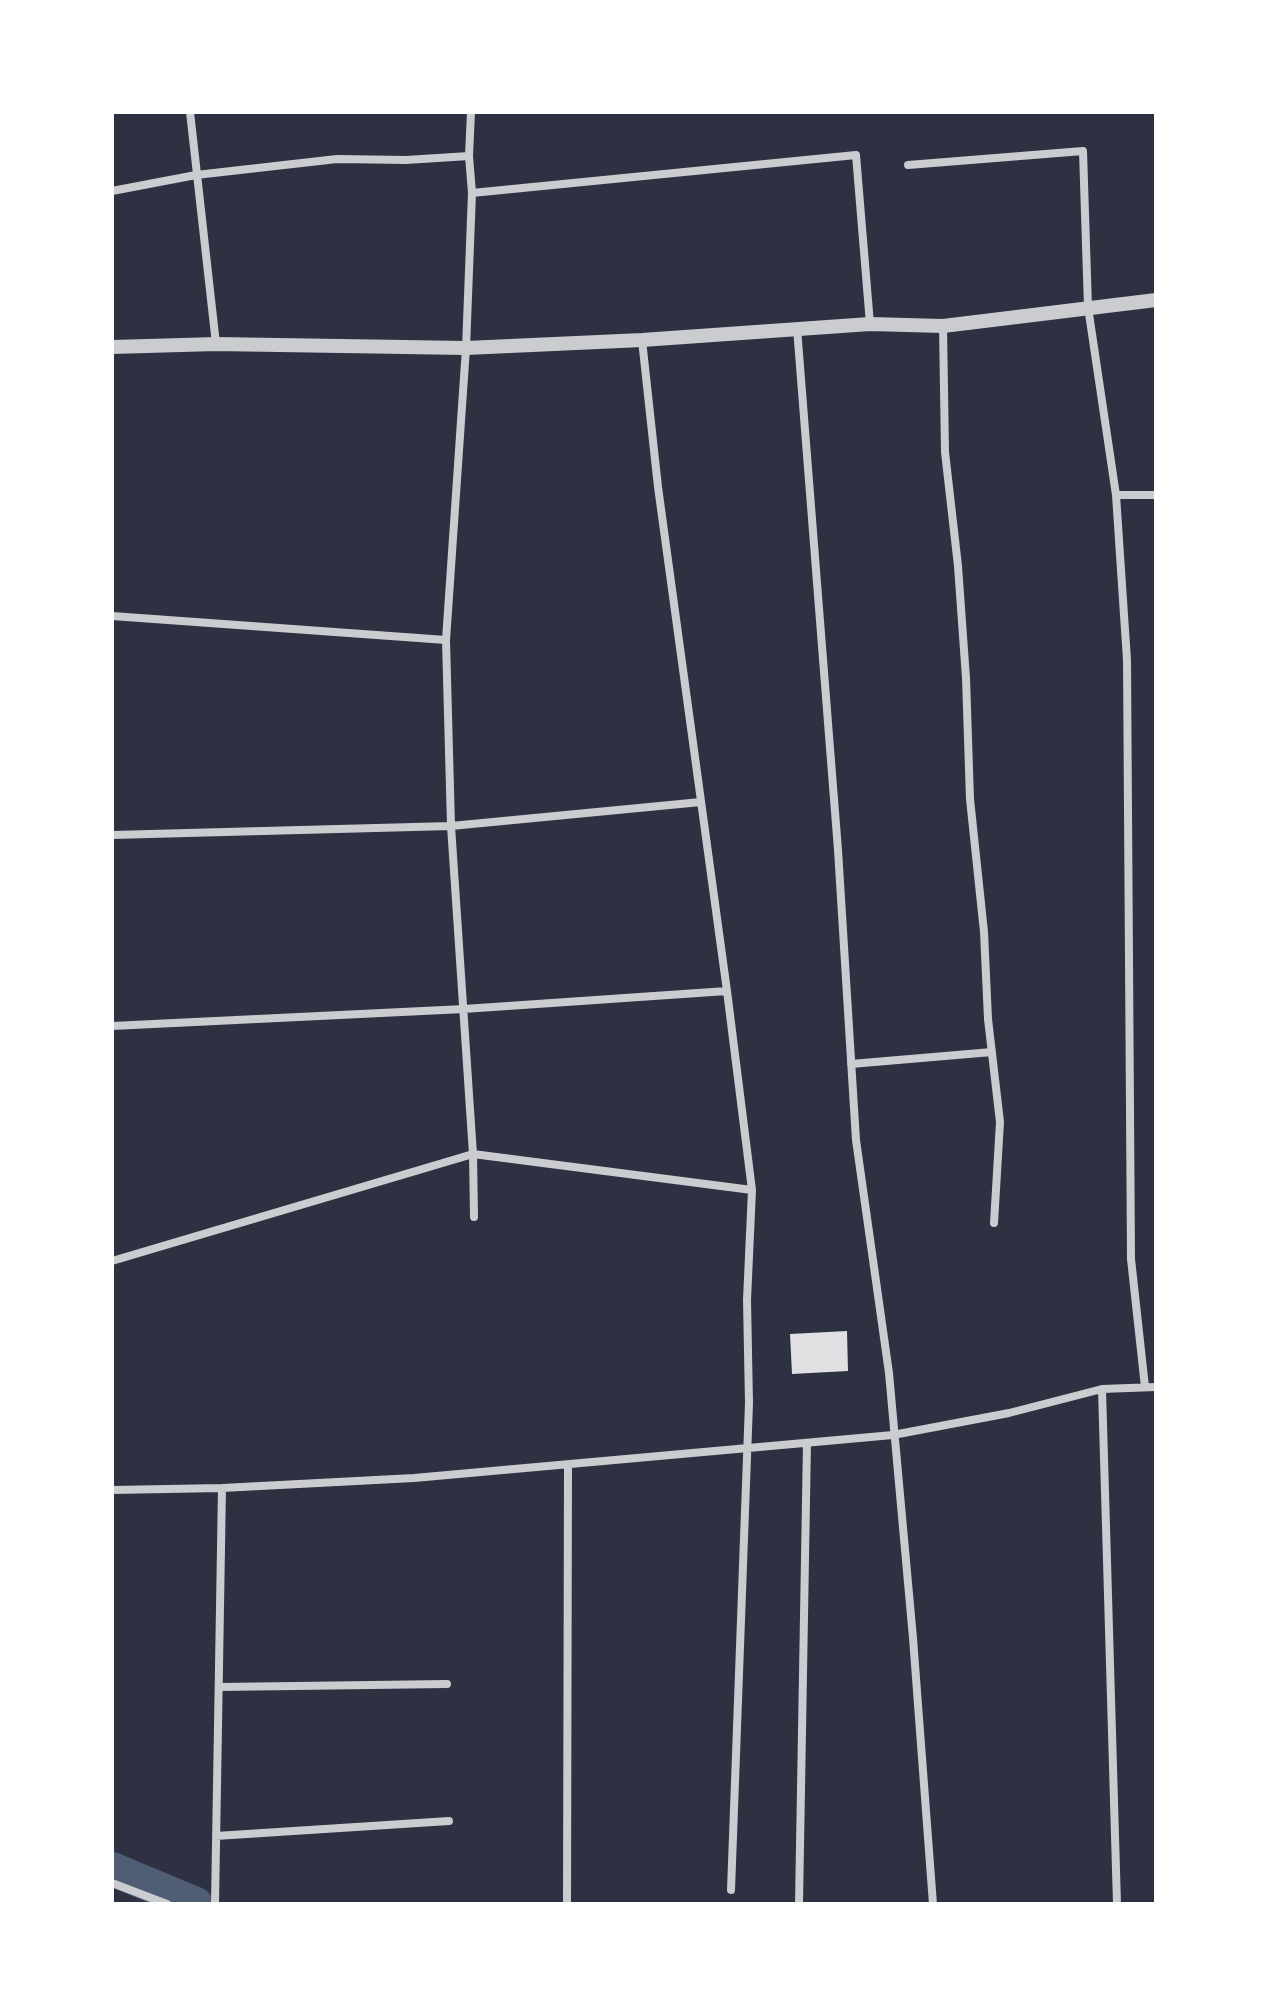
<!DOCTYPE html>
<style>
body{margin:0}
#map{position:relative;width:1268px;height:2016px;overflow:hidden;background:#2d3142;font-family:"Exo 2",sans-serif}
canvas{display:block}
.frame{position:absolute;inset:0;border:114px solid #fff;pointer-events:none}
</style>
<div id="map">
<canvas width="1268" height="2016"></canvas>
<div class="frame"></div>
</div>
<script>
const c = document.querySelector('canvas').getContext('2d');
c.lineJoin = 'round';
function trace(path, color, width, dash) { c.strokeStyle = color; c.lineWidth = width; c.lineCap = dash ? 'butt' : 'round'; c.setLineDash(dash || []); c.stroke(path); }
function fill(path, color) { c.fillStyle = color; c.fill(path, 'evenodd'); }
trace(new Path2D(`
 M112 1869 196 1904`), '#4f5d75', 34);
fill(new Path2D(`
 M847 1331 848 1371 792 1374 790 1334Z`), '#e0e0e3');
trace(new Path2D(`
 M190 112 216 344
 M471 112 469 156 472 193 466 348 446 640 451 826 473 1154 474 1217
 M908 165 1083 151 1088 307 1116 495 1127 660 1131 1259 1145 1387
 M112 191 196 175 337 159 406 160 469 156
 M472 193 856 155 870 324
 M943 326 945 452 958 566 966 678 970 799 984 932 988 1019 1000 1122 994 1223
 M797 328 838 850 856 1140 889 1373 913 1638 933 1904
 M1116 495H1156
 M112 616 446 640
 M112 835 451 826 701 802
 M112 1026 464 1009 727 991 658 487 642 340
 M851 1064 992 1052
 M112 1261 473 1154 752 1190 727 991
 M1102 1389 1117 1904
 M112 1490 222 1488 414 1478 893 1435 1009 1413 1102 1389 1156 1387
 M219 1687 447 1684
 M216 1836 449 1821
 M112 1883 167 1904
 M731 1890 749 1403 747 1300 752 1190
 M215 1904 222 1488
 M567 1904 568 1466
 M799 1904 807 1443`), '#caccd0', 8);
trace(new Path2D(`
 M112 347 216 344 466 348 642 340 870 324 943 326 1156 300`), '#caccd0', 14);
</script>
